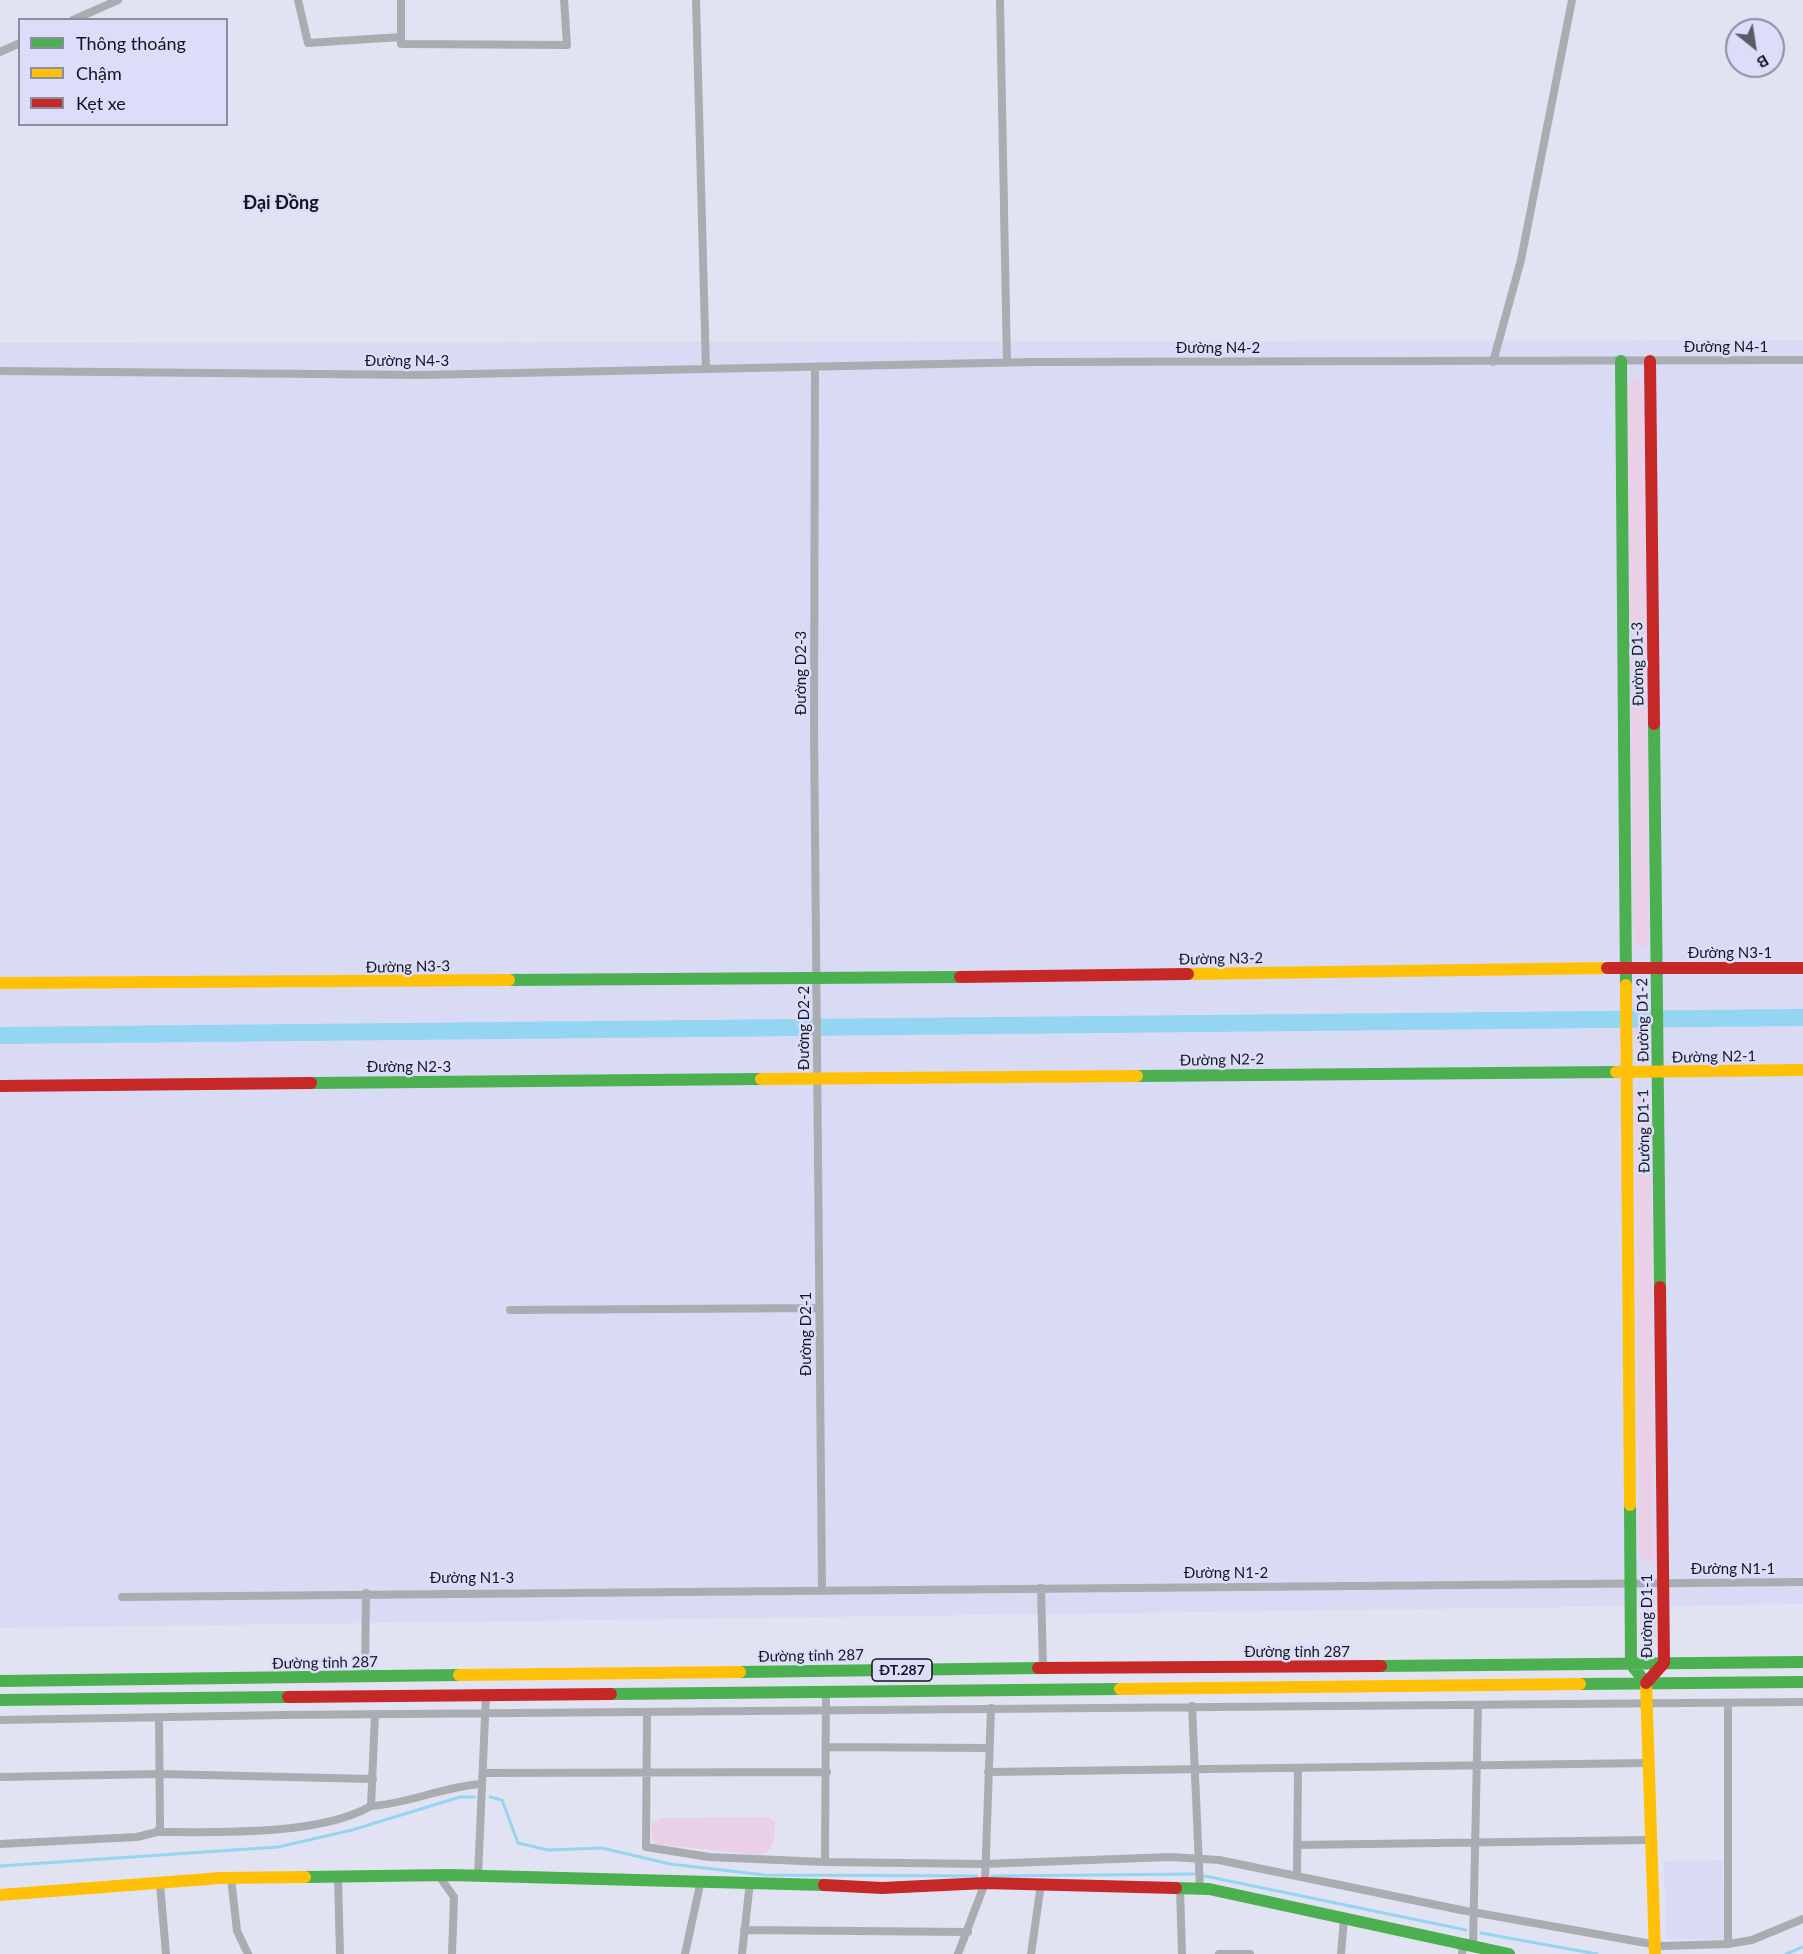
<!DOCTYPE html>
<meta charset="utf-8">
<style>
body{margin:0}
#map{position:relative;width:1803px;height:1954px;overflow:hidden;background:#e2e3f2;font-family:Lato,sans-serif}
canvas{display:block}
.legend{position:absolute;left:18px;top:18px;width:210px;height:108px;box-sizing:border-box;background:#dbddf9;border:2px solid #8b8da1;margin:0;padding:8px 10px;list-style:none;font-size:18px;color:#14141e}
.legend li{display:flex;align-items:center;gap:12px;height:30px}
.legend b{width:30px;border:2px solid #8b8da1}
.north{position:absolute;left:1725px;top:18px;width:60px;height:60px;box-sizing:border-box;background:#dbddf9;border:2px solid #8b8da1;border-radius:50%;rotate:150deg;font-size:16px;font-weight:700;line-height:24px;text-align:center;color:#14141e}
.north::after{content:'';display:block;margin:auto;width:21px;height:27px;background:#5c5c68;clip-path:polygon(50% 0,100% 100%,50% 72%,0 100%)}
</style>
<div id="map">
<canvas width="1803" height="1954"></canvas>
<ul class="legend">
<li><b style="height:8px;background:#4caf50"></b>Thông thoáng</li>
<li><b style="height:8px;background:#ffc107"></b>Chậm</li>
<li><b style="height:8px;background:#c62828"></b>Kẹt xe</li>
</ul>
<div class="north">B</div>
</div>
<script>
const c = document.querySelector('canvas').getContext('2d');
c.lineJoin = 'round';
function fill(path, color) { c.fillStyle = color; c.fill(path, 'evenodd'); }
function trace(path, color, width, dash) { c.strokeStyle = color; c.lineWidth = width; c.lineCap = dash ? 'butt' : 'round'; c.setLineDash(dash || []); c.stroke(path); }
function write(font, color, halo, rows, align = 'center') {
  c.font = font + ' Lato,sans-serif'; c.lineWidth = 5; c.setLineDash([]); c.textBaseline = 'middle'; c.strokeStyle = halo; c.fillStyle = color; for (const [text, x, y, turn = 0] of rows) {
    c.save(); c.translate(x, y); c.rotate((+turn || 0) * Math.PI / 180); c.textAlign = isNaN(turn) ? turn : align; if (halo) c.strokeText(text, 0, 0); c.fillText(text, 0, 0); c.restore();
  }
}
fill(new Path2D(`
 M1803 340V1604L0 1628V343Z
 M1723 1860 1724 1940 1666 1939 1664 1861Z`), '#d9daf4');
fill(new Path2D(`
 M1634 377 1643 384 1649 941 1646 947 1641 949 1634 941 1627 385Z
 M1642 990 1648 992 1650 997 1651 1045 1644 1052 1635 1046V995Z
 M1641 1093 1649 1095 1651 1101 1654 1555 1653 1561 1647 1564 1639 1556 1635 1100Z
 M1646 1605H1652L1656 1611V1637L1649 1641 1641 1635 1640 1613Z
 M767 1817 775 1821C775 1836 776 1850 760 1855L653 1844 651 1824 661 1818Z`), '#e9d0e7');
fill(new Path2D(`
 M1803 1009V1026L0 1044V1027Z`), '#94d5f2');
trace(new Path2D(`
 M490 1797 502 1800 518 1843 548 1850 602 1848 670 1864 765 1875 977 1876
 M0 1866 278 1847 352 1830 460 1797H474
 M992 1876 1194 1874
 M1205 1876 1466 1930
 M1481 1933 1597 1954
 M1786 1954 1803 1947`), '#94d5f2', 3);
trace(new Path2D(`
 M298 0 308 43 401 37V0
 M696 0 706 369
 M1000 0 1007 363
 M73 20 118 0
 M401 37V44L567 45 564 0
 M0 52 20 43
 M1493 362 1521 260 1572 0
 M815 368 814 728 822 1589
 M0 371 422 375 1033 362 1803 360
 M510 1310 819 1308
 M1041 1588 1043 1668
 M122 1597 1803 1582
 M365 1677 366 1593
 M826 1692 825 1862 984 1864 1170 1857 1219 1860 1461 1910 1663 1946 1728 1944 1752 1940 1803 1919
 M1192 1706 1200 1889
 M647 1712 646 1847 709 1857 825 1862
 M0 1720 283 1715 1803 1702
 M827 1747 989 1748
 M988 1772 1648 1763
 M483 1773 827 1772
 M0 1777 160 1774 373 1779
 M371 1806C409 1804 444 1786 482 1784
 M157 1832C217 1832 319 1836 371 1806L375 1714
 M0 1844 137 1837 157 1832 160 1827 159 1717
 M1297 1845 1649 1840
 M439 1876 454 1897 452 1954
 M478 1876 486 1695
 M1297 1876 1298 1769
 M338 1877 340 1954
 M231 1878 237 1931 248 1954
 M160 1884 166 1954
 M1180 1888 1182 1954
 M744 1930 968 1932
 M1728 1944V1703
 M1473 1946 1478 1705
 M685 1954 701 1880
 M742 1954 750 1882
 M958 1954 985 1883 991 1708
 M1031 1954 1041 1884
 M1219 1954H1250
 M1341 1954 1344 1919
 M1462 1954 1463 1944`), '#a9acb1', 8);
trace(new Path2D(`
 M1621 361 1626 985
 M1654 724 1660 1287
 M509 980 960 977
 M1137 1076 1616 1072
 M311 1083 761 1079
 M1630 1505 1631 1664 1646 1683
 M1381 1666 1803 1662
 M740 1672 1038 1668
 M0 1681 459 1675
 M1580 1684 1803 1682
 M611 1694 1120 1689
 M0 1700 288 1697
 M305 1877 450 1875 824 1885
 M1176 1888 1209 1889 1509 1954`), '#4caf50', 12);
trace(new Path2D(`
 M1188 974 1607 968
 M0 983 509 980
 M1626 985 1630 1505
 M1616 1072 1803 1070
 M761 1079 1137 1076
 M459 1675 740 1672
 M1646 1683 1655 1954
 M1120 1689 1580 1684
 M0 1895 221 1878 305 1877`), '#ffc107', 12);
trace(new Path2D(`
 M1650 361 1654 724
 M1607 968H1803
 M960 977 1188 974
 M0 1086 311 1083
 M1038 1668 1381 1666
 M1646 1683 1664 1663 1660 1287
 M288 1697 611 1694
 M824 1885 882 1888 985 1883 1176 1888`), '#c62828', 12);
for (const [x, y, w] of [
 [902,1670,60]
]) { const box = new Path2D(); box.roundRect(x - w / 2, y - 11, w, 22, 4.5); c.fillStyle = '#dbddf9'; c.fill(box); trace(box, '#14141e', 1.5); }
write('bold 14px', '#14141e', null, [
 ["ĐT.287",902,1670]
]);
write('15px', '#14141e', '#dbddf9', [
 ["Đường N4-1",1726,347],
 ["Đường N4-2",1218,348],
 ["Đường N4-3",407,361],
 ["Đường D1-3",1638,664,-91],
 ["Đường D2-3",801,673,-90],
 ["Đường N3-1",1730,953],
 ["Đường N3-2",1221,959,-1],
 ["Đường N3-3",408,967,-1],
 ["Đường D1-2",1643,1020,-91],
 ["Đường D2-2",804,1028,-90],
 ["Đường N2-1",1714,1057,-1],
 ["Đường N2-2",1222,1060,-1],
 ["Đường N2-3",409,1067],
 ["Đường D1-1",1644,1131,-91],
 ["Đường D2-1",806,1334,-90],
 ["Đường N1-1",1733,1569],
 ["Đường N1-2",1226,1573],
 ["Đường N1-3",472,1578],
 ["Đường D1-1",1647,1616,-90],
 ["Đường tỉnh 287",1297,1652],
 ["Đường tỉnh 287",811,1656,-1],
 ["Đường tỉnh 287",325,1663,-1]
]);
write('bold 18px', '#14141e', '#dbddf9', [
 ["Đại Đồng",281,203]
]);
</script>
